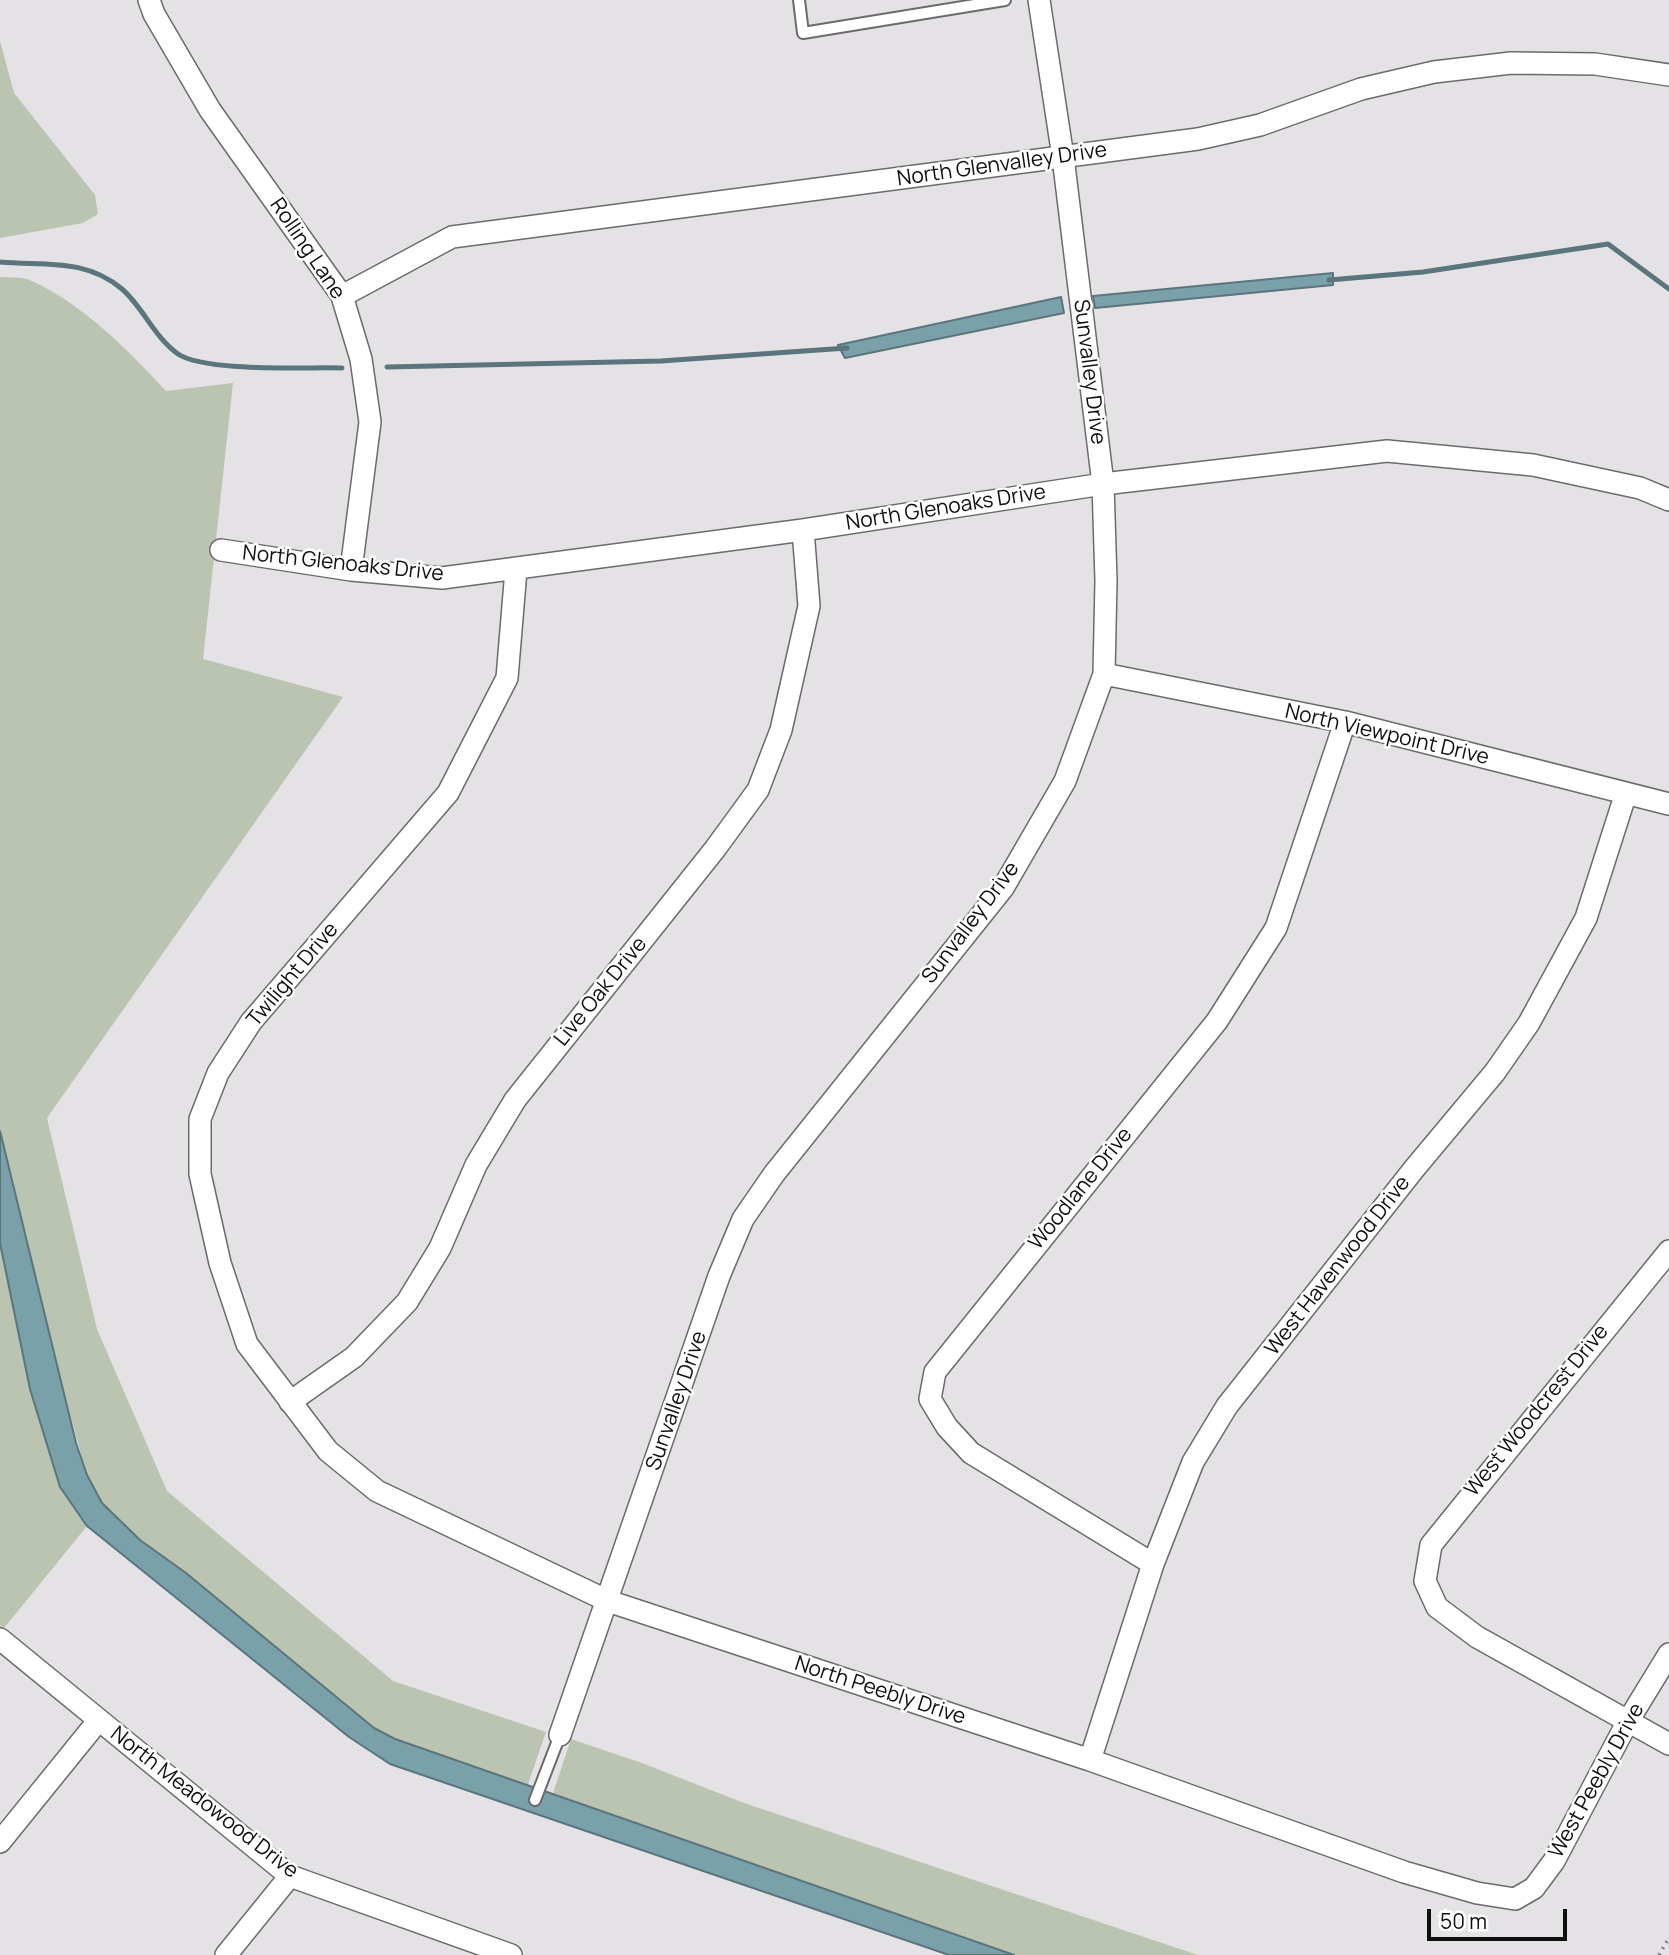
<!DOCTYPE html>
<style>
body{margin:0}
#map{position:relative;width:1669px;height:1955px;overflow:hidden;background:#e4e2e5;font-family:Manrope,sans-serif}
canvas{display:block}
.scale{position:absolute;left:1427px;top:1909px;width:140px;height:32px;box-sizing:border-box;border:4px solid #100f10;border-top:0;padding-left:9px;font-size:21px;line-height:24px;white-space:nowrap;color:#100f10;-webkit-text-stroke:5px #fff;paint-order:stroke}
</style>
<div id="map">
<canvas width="1669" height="1955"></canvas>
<div class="scale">50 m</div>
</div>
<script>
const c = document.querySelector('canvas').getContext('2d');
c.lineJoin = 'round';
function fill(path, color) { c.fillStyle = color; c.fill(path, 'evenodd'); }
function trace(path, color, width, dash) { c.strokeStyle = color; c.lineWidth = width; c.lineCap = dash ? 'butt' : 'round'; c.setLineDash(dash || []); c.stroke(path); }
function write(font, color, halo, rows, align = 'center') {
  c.font = font + ' Manrope,sans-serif'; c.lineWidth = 5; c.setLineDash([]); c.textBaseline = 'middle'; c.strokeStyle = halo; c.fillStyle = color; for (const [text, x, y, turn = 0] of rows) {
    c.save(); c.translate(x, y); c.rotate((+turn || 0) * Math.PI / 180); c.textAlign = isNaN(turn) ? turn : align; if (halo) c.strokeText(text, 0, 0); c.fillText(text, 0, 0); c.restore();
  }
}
fill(new Path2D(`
 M0 41 14 93 95 195 98 214 83 223 0 238Z
 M0 277C10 278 23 276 32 281 84 305 128 350 166 391L233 383 203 659 343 697 47 1118 97 1329 167 1491 393 1681 546 1732 527 1787 415 1748 374 1728 186 1573 140 1540 102 1503 87 1475 57 1369 0 1131Z
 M0 1243 30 1389 60 1487 87 1526 0 1633Z
 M571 1739 642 1763 744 1803 1198 1955H1014L552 1796Z`), '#bac4b1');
const water = new Path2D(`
 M1333 273V285L1095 308 1093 296Z
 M1061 297 1064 313 845 358 838 345Z
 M0 1131 76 1443 87 1475 102 1503 140 1540 186 1573 374 1728 395 1739 1014 1955H949L390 1764 349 1737 87 1526 60 1487 30 1389 0 1243Z`);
fill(water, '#7aa1a9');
trace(water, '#5a757b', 2);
trace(new Path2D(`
 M0 262C45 266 85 258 122 289 143 307 154 337 178 354 205 372 306 367 342 368
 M1329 280 1423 272 1608 244 1669 289
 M387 367 661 361 847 348`), '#5a757b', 5);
const service = new Path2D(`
 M799 0 803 33 1005 0
 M535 1800 560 1735`);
const minor = new Path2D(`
 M149 0 154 14 210 110 342 296 361 359 370 422 351 570
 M342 296 452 237 1198 139 1260 125 1361 89 1434 72 1511 63 1595 64 1669 75
 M221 550 351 570 442 578 803 530 1103 484 1387 451 1533 465 1640 488 1669 500
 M516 570 507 678 448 793 251 1022 218 1073 200 1119V1174L220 1263 247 1344 328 1451 377 1491 608 1601 1090 1760 1404 1872 1477 1893 1515 1899 1534 1888 1554 1861 1628 1721 1669 1654
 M1104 674 1345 722 1669 804
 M1669 1251 1431 1545 1425 1581 1437 1607 1477 1637 1669 1744
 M290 1402 354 1357 407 1302 440 1248 476 1165 515 1100 715 849 758 790 781 730 809 606 803 530
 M1153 1564 971 1453 947 1427 930 1399 935 1372 1217 1021 1276 928 1345 722
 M0 1639 290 1876 511 1955
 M560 1735 719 1276 743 1219 774 1174 1003 888 1065 781 1104 674 1106 581 1103 484 1063 157 1039 0
 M1090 1760 1153 1564 1193 1462 1227 1406 1414 1169 1495 1072 1529 1023 1586 918 1626 793
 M0 1842 98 1721
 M226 1955 290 1876`);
trace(service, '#6c6a6d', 14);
trace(minor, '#6c6a6d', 24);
trace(new Path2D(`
 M1659 1955 1669 1938`), '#817f81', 3.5, [2, 5]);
trace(service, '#fff', 10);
trace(minor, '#fff', 21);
write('21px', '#100f10', '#fff', [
 ["North Glenvalley Drive",1002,165,-8],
 ["Rolling Lane",307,249,56],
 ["Sunvalley Drive",1089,372,83],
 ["North Glenoaks Drive",946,508,-9],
 ["North Glenoaks Drive",343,564,6],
 ["North Viewpoint Drive",1387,735,13],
 ["Sunvalley Drive",971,923,-53],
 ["Twilight Drive",293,975,-50],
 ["Live Oak Drive",601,992,-51],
 ["Woodlane Drive",1081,1189,-51],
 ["West Havenwood Drive",1338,1266,-52],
 ["Sunvalley Drive",677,1401,-71],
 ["West Woodcrest Drive",1537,1411,-51],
 ["North Peebly Drive",880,1691,18],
 ["West Peebly Drive",1597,1781,-61],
 ["North Meadowood Drive",204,1803,38]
]);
</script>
